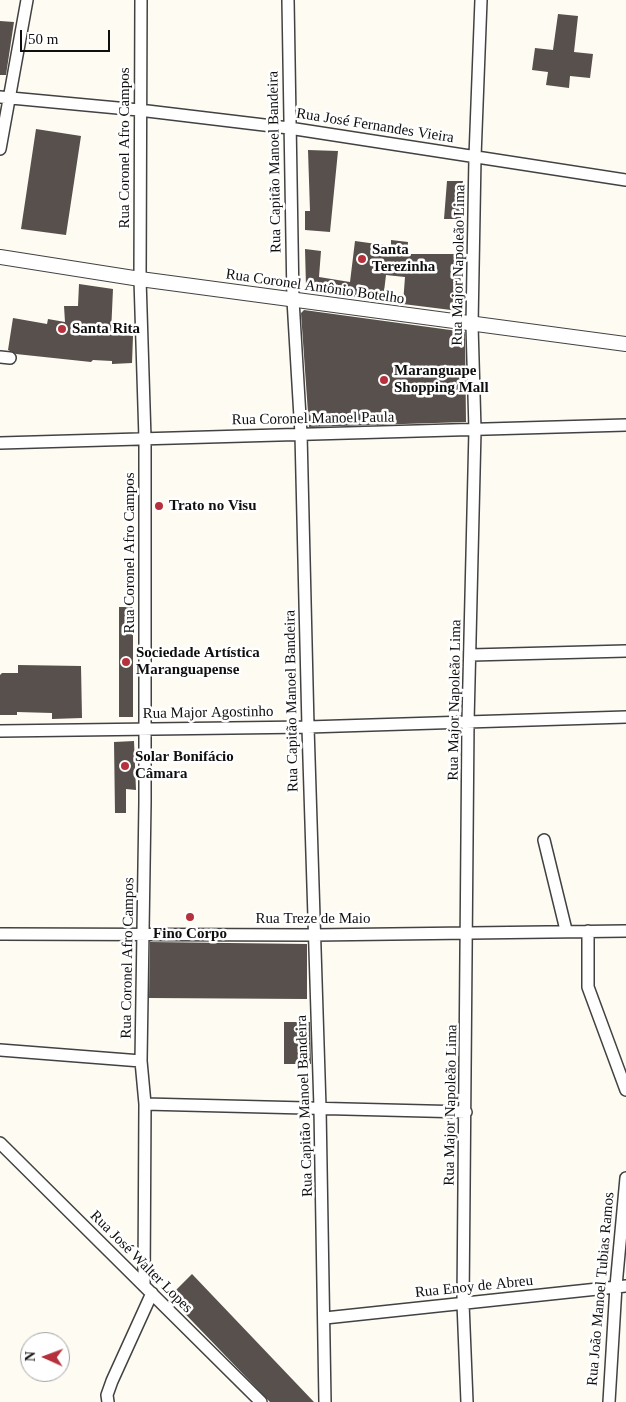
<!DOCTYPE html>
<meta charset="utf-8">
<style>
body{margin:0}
#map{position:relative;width:626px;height:1402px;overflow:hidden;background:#fefbf2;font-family:Georgia,serif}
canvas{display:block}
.north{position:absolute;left:20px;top:1332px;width:50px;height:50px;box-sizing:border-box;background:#fff;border:1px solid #9f9f9f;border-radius:50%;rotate:272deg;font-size:14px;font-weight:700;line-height:20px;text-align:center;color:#0f0f0f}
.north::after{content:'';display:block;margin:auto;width:18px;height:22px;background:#b5313c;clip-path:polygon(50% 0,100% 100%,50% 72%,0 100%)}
.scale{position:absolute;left:20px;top:30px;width:90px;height:22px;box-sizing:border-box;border:2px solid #0f0f0f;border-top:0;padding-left:6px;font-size:15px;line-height:18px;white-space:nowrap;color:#0f0f0f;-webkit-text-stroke:4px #fff;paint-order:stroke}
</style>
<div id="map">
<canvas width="626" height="1402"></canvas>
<div class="north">N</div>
<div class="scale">50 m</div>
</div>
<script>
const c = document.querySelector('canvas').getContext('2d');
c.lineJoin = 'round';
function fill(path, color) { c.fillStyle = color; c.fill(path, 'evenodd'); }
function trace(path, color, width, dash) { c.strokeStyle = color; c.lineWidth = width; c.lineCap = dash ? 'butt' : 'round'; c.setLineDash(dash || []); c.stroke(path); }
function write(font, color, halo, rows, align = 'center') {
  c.font = font + ' Georgia,serif'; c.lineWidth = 5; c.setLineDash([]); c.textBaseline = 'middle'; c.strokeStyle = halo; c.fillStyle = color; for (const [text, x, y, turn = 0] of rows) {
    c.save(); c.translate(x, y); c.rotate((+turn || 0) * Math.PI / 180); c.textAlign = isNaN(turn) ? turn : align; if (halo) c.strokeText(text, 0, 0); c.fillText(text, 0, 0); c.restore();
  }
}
fill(new Path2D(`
 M558 14 578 16 574 52 593 54 590 78 570 76 569 88 546 85 548 72 532 70 535 48 553 50Z
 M0 21 14 22 6 75H0Z
 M36 129 81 136 66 235 21 229Z
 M308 150 338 151 330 232 305 230V211H310Z
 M447 181H463L461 219H444Z
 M391 240 408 242 407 254H462L459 311 403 304 405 277 386 275 383 300 308 291 306 287 305 249 321 251 319 277 350 282 355 241 391 246Z
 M79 284 113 289 111 333 133 336 132 363 112 364V361L93 360 91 362 16 354 8 350 13 318 47 324 48 319 65 322 64 306H78Z
 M304 310 465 332 466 422 309 427 301 313Z
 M119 607H133V717H119Z
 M18 665 81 666 82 718 52 719V713L17 712V715H0V675L2 673H18Z
 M134 741 136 790 126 789V813H115L114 742Z
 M150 942 307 944V999L149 998Z
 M284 1022H310L311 1064H284Z
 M192 1274 314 1402H270L268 1400 169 1297Z`), '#57504c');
const minor = new Path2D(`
 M141 0 140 279 145 439V802L141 1061 145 1104 144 1286
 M288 0 293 300 301 434 308 727 320 1108 325 1402
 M0 97 139 110 289 128 626 180
 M0 149 27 0
 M0 357 10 358
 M0 443 626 425
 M471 655 626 651
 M0 731 308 727 626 717
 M544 840 566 930
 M588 931V987L626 1090
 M0 934 314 935 626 931
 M0 1050 141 1061
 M145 1104 466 1112
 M0 1143 261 1402
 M325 1318 626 1286
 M108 1402 107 1395 112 1381 152 1293
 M467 1402 463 1303 468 722 475 430 472 325 475 157 481 0
 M609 1402 616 1286 626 1178`);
const tertiary = new Path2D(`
 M0 257 140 279 626 344`);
trace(minor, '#424242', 14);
trace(tertiary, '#424242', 16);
trace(minor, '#fff', 11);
trace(tertiary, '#fff', 14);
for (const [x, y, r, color] of [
 [362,259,5,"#b5313c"],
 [62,329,5,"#b5313c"],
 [384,380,5,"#b5313c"],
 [159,506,5,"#b5313c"],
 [126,662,5,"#b5313c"],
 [125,766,5,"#b5313c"],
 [190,917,5,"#b5313c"]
]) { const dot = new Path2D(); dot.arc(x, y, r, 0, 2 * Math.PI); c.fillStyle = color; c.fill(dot); trace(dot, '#fff', 2); }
write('15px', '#0f0f0f', '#fff', [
 ["Rua José Fernandes Vieira",375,126,9],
 ["Rua Coronel Afro Campos",125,148,-90],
 ["Rua Capitão Manoel Bandeira",275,162,-91],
 ["Rua Major Napoleão Lima",459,265,-89],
 ["Rua Coronel Antônio Botelho",315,287,8],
 ["Rua Coronel Manoel Paula",313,419,-1],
 ["Rua Coronel Afro Campos",130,553,-90],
 ["Rua Major Napoleão Lima",455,700,-89],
 ["Rua Capitão Manoel Bandeira",292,701,-91],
 ["Rua Major Agostinho",208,713,-1],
 ["Rua Treze de Maio",313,919],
 ["Rua Coronel Afro Campos",128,958,-89],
 ["Rua Major Napoleão Lima",451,1105,-89],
 ["Rua Capitão Manoel Bandeira",305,1106,-92],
 ["Rua José Walter Lopes",141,1262,45],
 ["Rua Enoy de Abreu",474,1287,-6],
 ["Rua João Manoel Tubias Ramos",601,1289,-85]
]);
write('bold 15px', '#0f0f0f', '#fff', [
 ["Santa",372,250],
 ["Terezinha",372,267],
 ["Santa Rita",72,329],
 ["Maranguape",394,371],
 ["Shopping Mall",394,388],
 ["Trato no Visu",169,506],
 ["Sociedade Artística",136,653],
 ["Maranguapense",136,670],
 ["Solar Bonifácio",135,757],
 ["Câmara",135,774],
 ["Fino Corpo",190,934,"center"]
], 'left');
</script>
